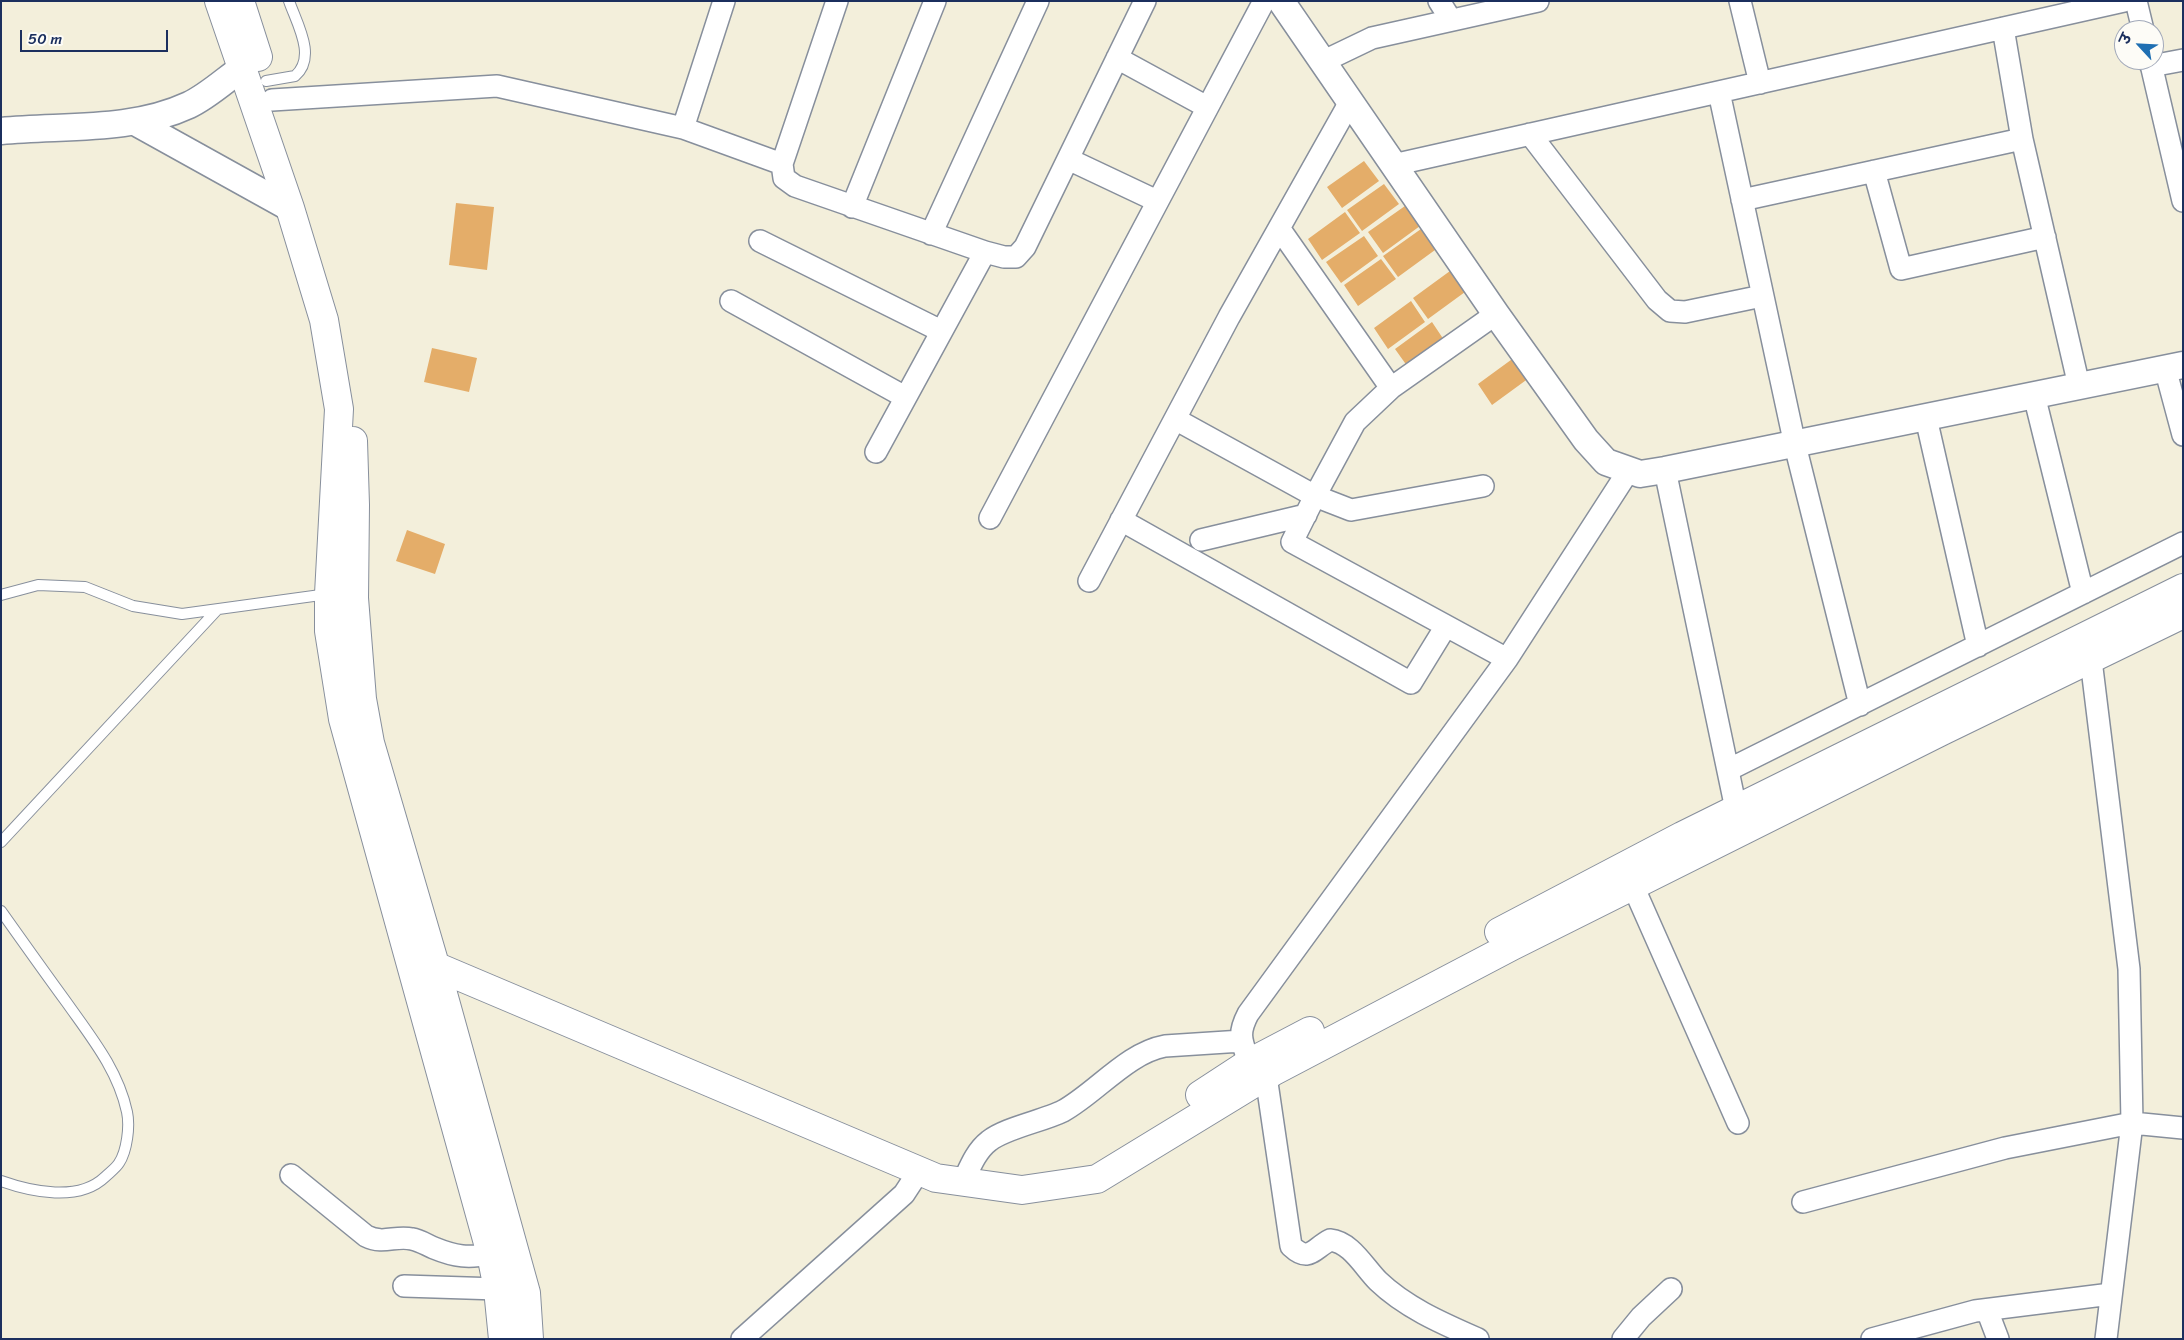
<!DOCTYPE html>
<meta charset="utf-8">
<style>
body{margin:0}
#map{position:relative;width:2184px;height:1340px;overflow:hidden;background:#f3efdb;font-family:Sriracha,"Playpen Sans Deva",sans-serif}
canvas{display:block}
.frame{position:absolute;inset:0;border:2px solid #1b2f5e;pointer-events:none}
.north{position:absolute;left:2114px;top:20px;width:50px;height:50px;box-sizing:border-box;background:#fdfcf7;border:1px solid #a3aaba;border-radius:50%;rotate:295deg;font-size:14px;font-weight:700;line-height:20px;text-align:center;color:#1b2f5e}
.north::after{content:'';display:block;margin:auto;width:18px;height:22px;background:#1f6fb2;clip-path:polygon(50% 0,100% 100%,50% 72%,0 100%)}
.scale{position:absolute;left:20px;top:30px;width:148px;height:22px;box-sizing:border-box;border:2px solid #1b2f5e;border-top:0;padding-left:6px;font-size:15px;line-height:18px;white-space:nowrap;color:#1b2f5e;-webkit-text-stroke:4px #fdfcf7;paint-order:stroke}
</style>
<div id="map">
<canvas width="2184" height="1340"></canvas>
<div class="frame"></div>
<div class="north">उ</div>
<div class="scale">50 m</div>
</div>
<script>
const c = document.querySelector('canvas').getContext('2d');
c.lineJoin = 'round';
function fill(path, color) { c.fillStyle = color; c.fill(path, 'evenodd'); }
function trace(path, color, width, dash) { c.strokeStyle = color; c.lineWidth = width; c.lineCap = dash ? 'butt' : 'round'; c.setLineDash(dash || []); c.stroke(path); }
fill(new Path2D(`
 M1364 161 1379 181 1342 208 1327 187Z
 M1384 184 1399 204 1362 231 1347 210Z
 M456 203 494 207 487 270 449 265Z
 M1405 206 1420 226 1383 253 1368 232Z
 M1345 212 1360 233 1322 260 1308 239Z
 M1421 229 1435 250 1398 277 1383 256Z
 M1364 236 1378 256 1341 283 1326 262Z
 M1381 259 1396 279 1358 306 1344 285Z
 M1450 271 1465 292 1428 319 1413 298Z
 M1411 301 1425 322 1388 349 1374 328Z
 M1432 322 1446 343 1410 370 1395 349Z
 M432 348 477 358 469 392 424 382Z
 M1515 357 1529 378 1492 405 1478 384Z
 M407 530 445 544 435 574 396 561Z`), '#e4ad69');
const service = new Path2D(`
 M266 81 295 76C317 57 297 24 289 1
 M1 595 38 585 85 587 133 606 182 614 328 594
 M1 842 217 610
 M1 911C23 942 45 973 67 1003 91 1037 118 1070 127 1112 130 1126 127 1151 119 1163 116 1168 109 1173 105 1177 79 1202 32 1192 1 1181`);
const minor = new Path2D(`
 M1439 1 1451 20
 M1740 1 1760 83
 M2136 1 2143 30
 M2003 28 2022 139
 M1117 58 1207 107
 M2150 60 2183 201
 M1322 62 1372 38 1538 1
 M2151 66 2183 60
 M1719 92 1795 445 1860 705
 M272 100 497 86 683 128 782 164 784 178 795 186 985 252
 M683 128 724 1
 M1530 134 1657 300 1670 311 1685 312 1762 296
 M1068 159 1157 201
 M782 164 837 1
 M1393 165 2124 1
 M1874 171 1901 269 2045 237
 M1742 200 2022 139 2079 386
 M852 207 935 1
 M1279 228 1391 388
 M931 234 1038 1
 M760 241 941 331
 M731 301 905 397
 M2165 368 2183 435
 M2034 395 2083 593
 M1926 418 1978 646
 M1175 419 1315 496 1355 422 1391 388 1496 314
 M876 452 985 252 1004 257H1016L1025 247 1145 1
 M1665 470 1736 809
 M1483 486 1351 510 1315 496 1292 542 1507 659
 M990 518 1264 1
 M1121 520 1411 683 1446 626
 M1201 540 1306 515
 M1089 581 1229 317 1350 102
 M2086 645 2091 660 2129 969 2132 1123 2183 1128
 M1728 770 2183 543
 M1633 886 1738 1123
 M1249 1063C1242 1041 1237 1035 1248 1014L1507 659 1629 470
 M1266 1076 1291 1246C1309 1263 1313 1249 1330 1240 1351 1242 1364 1267 1378 1281 1406 1308 1444 1324 1478 1339
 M291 1175 366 1236C384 1245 395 1235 412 1239 419 1240 427 1245 434 1248 456 1257 468 1258 491 1254
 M963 1182C970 1167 976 1151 989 1141 1005 1128 1043 1121 1063 1111 1097 1092 1127 1053 1165 1046L1242 1041
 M1803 1202 2005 1148 2132 1123 2106 1339
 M404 1286 498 1289 513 1291
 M1987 1310 1998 1339
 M742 1339 904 1194 919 1171
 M1623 1339 1641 1317 1671 1289
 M1872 1339 1975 1311 2111 1294`);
const tertiary = new Path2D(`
 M1281 1 1496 314 1586 440 1606 462 1640 474 1665 470 2183 365
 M135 122 290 208
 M1 131C64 125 131 132 189 105 208 96 225 80 242 68`);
const secondary = new Path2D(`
 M219 1 290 208 324 320 339 409 329 594V631L343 719 491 1254 498 1289 503 1339
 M240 1 258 57
 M353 441 355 505 354 598 362 699 370 743 435 965 526 1293 529 1339
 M1499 932 1682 836 2183 588
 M409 955 936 1178 1022 1190 1097 1179 1274 1071 1512 946 1942 731 2183 614
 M1200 1095 1249 1063 1310 1031`);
trace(service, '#878f9c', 12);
trace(minor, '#878f9c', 24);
trace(tertiary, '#878f9c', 29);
trace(secondary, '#878f9c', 30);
trace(service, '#fff', 10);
trace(minor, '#fff', 21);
trace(tertiary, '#fff', 26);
trace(secondary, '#fff', 28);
</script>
